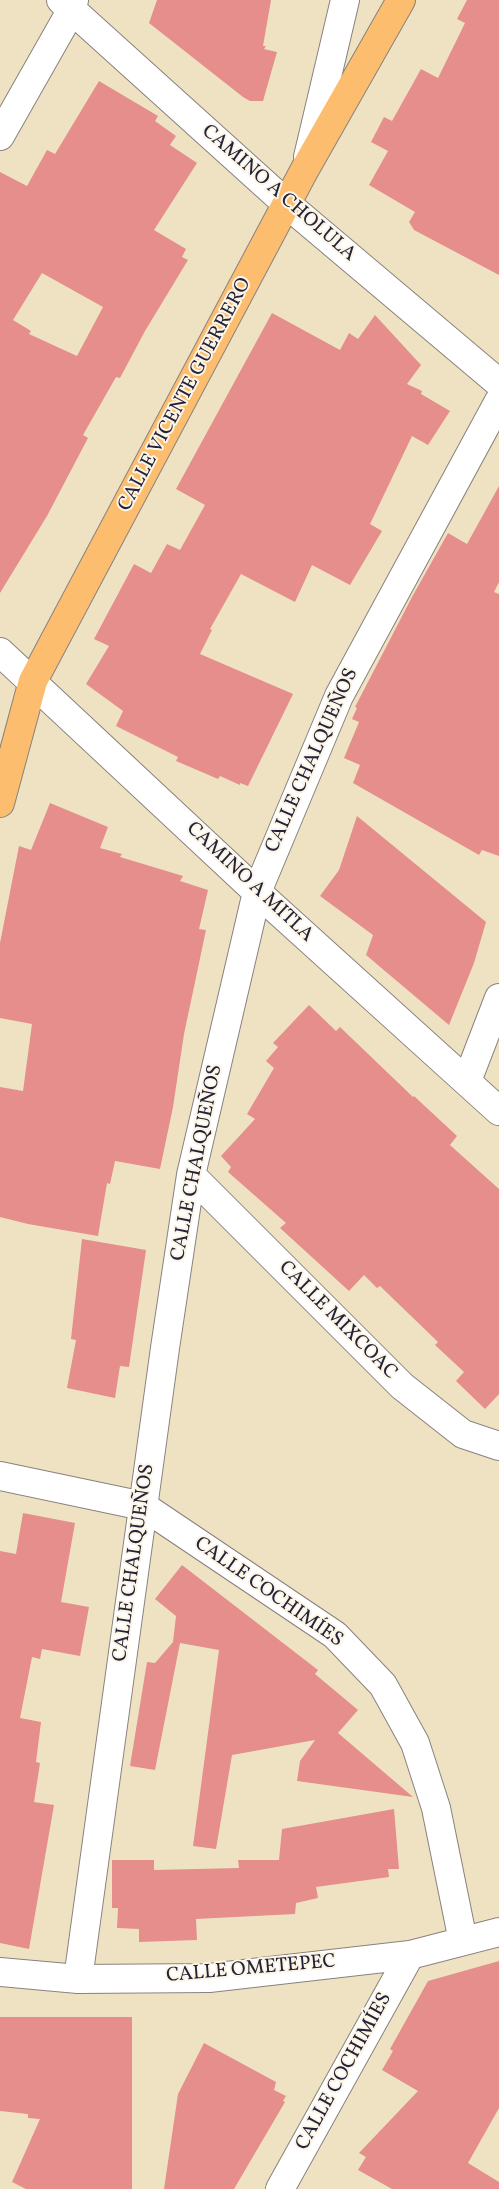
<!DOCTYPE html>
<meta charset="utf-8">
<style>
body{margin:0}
canvas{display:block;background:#efe2c2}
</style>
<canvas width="499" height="2189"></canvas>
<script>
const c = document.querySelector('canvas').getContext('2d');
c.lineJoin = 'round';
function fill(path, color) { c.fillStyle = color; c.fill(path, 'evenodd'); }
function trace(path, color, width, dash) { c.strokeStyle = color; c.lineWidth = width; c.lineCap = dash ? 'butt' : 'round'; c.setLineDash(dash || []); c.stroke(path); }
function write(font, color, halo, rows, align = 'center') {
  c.font = font + ' Vollkorn,serif'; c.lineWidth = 4; c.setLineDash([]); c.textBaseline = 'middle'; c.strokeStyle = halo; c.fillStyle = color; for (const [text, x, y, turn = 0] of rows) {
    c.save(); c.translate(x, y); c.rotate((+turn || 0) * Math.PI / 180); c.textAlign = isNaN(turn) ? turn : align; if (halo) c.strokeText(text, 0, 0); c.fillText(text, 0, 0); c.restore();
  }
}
fill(new Path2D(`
 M157 0H271L263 46H266L264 49 277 52 263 101H250L243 97 149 23Z
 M467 0H499V275L414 230 409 222 415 212 369 185 388 151 371 142 384 117 392 121 421 69 438 78 465 23 457 19Z
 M99 81 158 116 155 121 176 136 170 145 197 163 154 230 186 249 182 257 188 260 145 331 120 378 116 377 83 435 88 438 47 516 0 593V172L27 186 47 150 55 154ZM42 273 103 307 77 356 29 334 31 331 13 320Z
 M272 313 340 350 349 333 358 339 375 315 421 365 407 384 422 391 421 394 450 411 428 445 412 436 370 524 382 531 350 585 312 565 295 602 241 574 210 629 212 630 200 654 293 694 248 786 240 783V785L220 776 218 779 176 761 178 757 116 726 123 711 86 684 109 646 94 639 134 564 151 573 167 544 180 550 205 505 176 489Z
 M499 486V582L494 592 499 594V856L482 850 479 855 353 783 360 765 344 758 359 722 352 719 357 708 355 707 412 597 448 533 467 544Z
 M50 803 108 827 100 848 122 854 120 857 183 876 180 881 208 890 199 929 206 930 184 1034 173 1107 160 1169 115 1161 110 1184 107 1183 98 1236 28 1224 0 1217V1087L23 1091 32 1024 0 1018V943L19 846 31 850Z
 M357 816 486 922 474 963 449 1025 366 955 373 935 320 896 339 870Z
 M309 1005 336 1031 340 1027 413 1097 414 1096 457 1136 450 1145 499 1189V1394L485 1409 456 1381 464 1372 435 1345 438 1342 380 1286 377 1288 364 1275 349 1291 280 1228 286 1223 228 1172 231 1167 221 1156 255 1119 247 1114 274 1068 266 1061 278 1047 273 1043Z
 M82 1239 146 1250 129 1367 120 1366 115 1398 67 1388 76 1340 71 1339Z
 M23 1513 75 1523 61 1602 89 1607 80 1656 42 1649 40 1659 32 1657 20 1718 41 1722 36 1762 40 1763 34 1802 54 1805 29 1949 0 1943V1551L16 1554Z
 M182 1565 318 1670 315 1674 358 1710 338 1733 413 1797 297 1781 300 1761 315 1740 232 1755 216 1849 193 1846 219 1650 180 1643 155 1770 130 1766 147 1662 155 1663 173 1642 176 1616 155 1599Z
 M394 1809 399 1869H388L389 1877 316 1887 318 1898 296 1903 295 1914 196 1919 197 1940 139 1942V1929L117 1928 118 1908H112V1860H154V1870L239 1868 238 1860H279L282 1829Z
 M499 1961V2108L468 2163 499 2182V2189H392L358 2170 366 2157 359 2153 418 2091 382 2070 393 2051 390 2049 428 1981Z
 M0 2017H132V2189H26L12 2182 40 2119 28 2118V2114L0 2111Z
 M204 2043 276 2082 274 2090 286 2096 283 2101 285 2102 234 2189H164L178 2094Z`), '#e58e8c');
const minor = new Path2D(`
 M61 0 288 205 499 383
 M0 136 71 11 74 0
 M308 157 345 0
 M0 652 257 892 499 1111
 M467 1081 499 998
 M191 1175 402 1386 463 1434 499 1446
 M0 1476 143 1506 335 1635 383 1685 415 1743 436 1808 463 1941
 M0 1972 78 1979 209 1978 410 1955 499 1932
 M78 1979 165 1348 191 1175 257 892 339 696 499 401
 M280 2189 410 1955`);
const major = new Path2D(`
 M0 803 33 681 305 169 401 0`);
trace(minor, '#88827e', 30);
trace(major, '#88827e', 30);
trace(minor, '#fff', 28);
trace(major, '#fcbd6f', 28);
write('20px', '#22223b', '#fcf5e5', [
 ["CAMINO A CHOLULA",278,194,41],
 ["CALLE VICENTE GUERRERO",186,395,-62],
 ["CALLE CHALQUEÑOS",313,761,-66],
 ["CAMINO A MITLA",249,883,43],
 ["CALLE CHALQUEÑOS",198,1163,-79],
 ["CALLE MIXCOAC",337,1321,45],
 ["CALLE CHALQUEÑOS",135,1563,-82],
 ["CALLE COCHIMÍES",268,1593,35],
 ["CALLE OMETEPEC",251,1970,-5],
 ["CALLE COCHIMÍES",345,2072,-61]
]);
</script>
